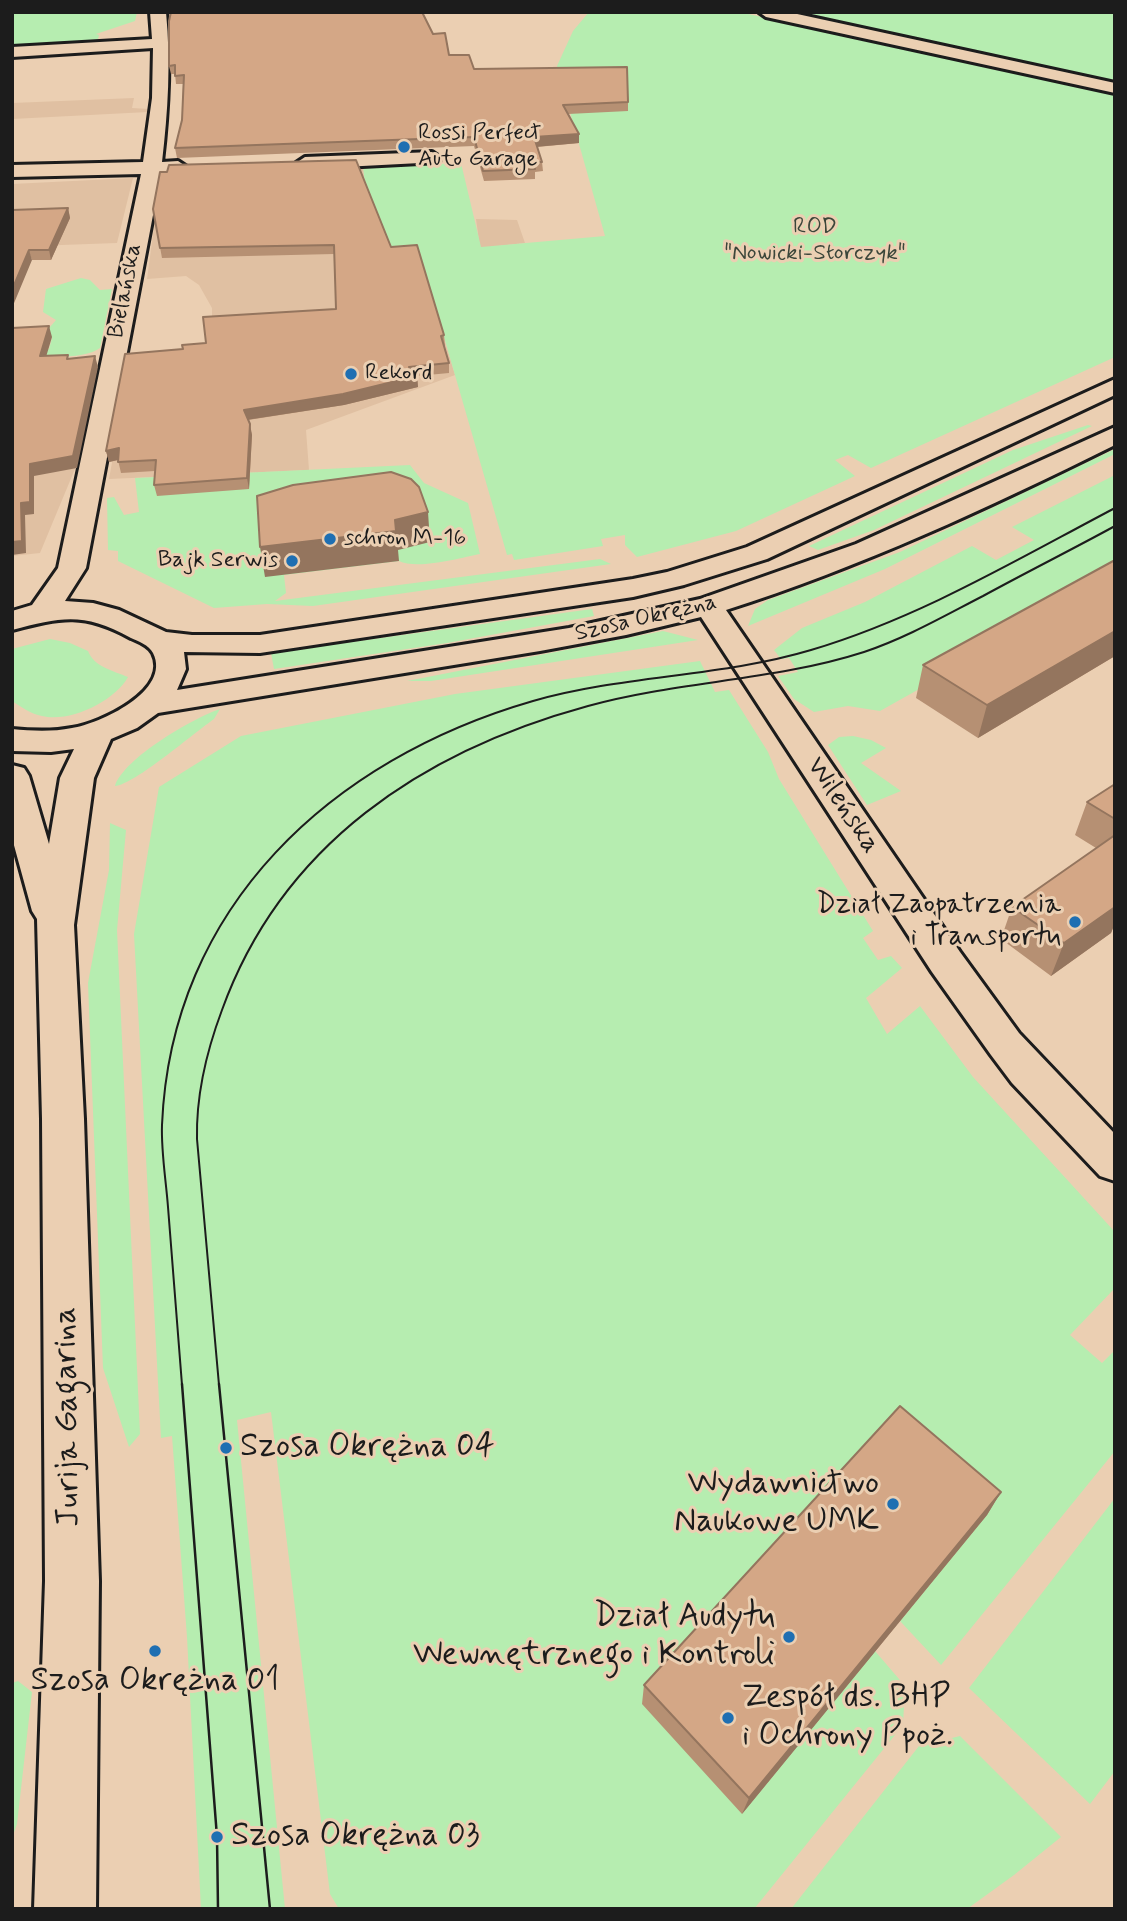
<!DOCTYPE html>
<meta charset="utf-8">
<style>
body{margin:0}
#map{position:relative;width:1127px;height:1921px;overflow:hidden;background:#ebcfb2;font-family:Mynerve,sans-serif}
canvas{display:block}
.frame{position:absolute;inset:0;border:14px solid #1c1c1c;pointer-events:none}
</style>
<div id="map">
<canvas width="1127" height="1921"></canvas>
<div class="frame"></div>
</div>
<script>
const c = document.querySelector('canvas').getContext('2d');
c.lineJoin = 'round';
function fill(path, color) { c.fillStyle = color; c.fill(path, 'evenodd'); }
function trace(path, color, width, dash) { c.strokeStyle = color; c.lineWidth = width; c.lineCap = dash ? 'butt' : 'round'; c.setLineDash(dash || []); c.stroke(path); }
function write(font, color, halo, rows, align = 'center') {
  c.font = font + ' Mynerve,sans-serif'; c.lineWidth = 6; c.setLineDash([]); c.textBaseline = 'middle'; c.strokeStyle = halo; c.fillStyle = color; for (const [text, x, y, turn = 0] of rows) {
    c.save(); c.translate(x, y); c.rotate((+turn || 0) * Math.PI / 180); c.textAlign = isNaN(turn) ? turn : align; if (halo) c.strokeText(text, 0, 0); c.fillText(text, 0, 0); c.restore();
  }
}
fill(new Path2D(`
 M134 98 132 108 149 109 148 112 12 119V103Z
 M363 167 374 257 429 289 455 375 306 430 309 470 109 479 131 358 212 347V308L199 285 186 276 147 279 161 175Z
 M133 178 117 243 34 246 12 252V184Z
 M476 219 517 220 525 243 480 248Z
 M87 440 40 553 12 556V458Z`), '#e0c0a2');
fill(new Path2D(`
 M12 12H137L135 21 96 34 99 35 98 39 90 42 12 51Z
 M589 12H739L1115 94V357L871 468 848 455 835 460 855 476 736 531 637 557 625 545V535L601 539 603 546 514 560 512 554 507 555 420 254 374 257 363 167 461 163 481 247 605 236 557 66 573 31Z
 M779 12H1115V85Z
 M81 278 90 280 100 290 112 289 100 348C86 359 33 360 18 350L49 349 52 338 35 328 50 327 56 320 43 312 46 289Z
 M1088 425 1092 426 874 530 818 550 809 546 1013 450Z
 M1115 449V454L885 569 748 626 755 609 768 600 900 552Z
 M410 465 424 483 468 503 480 554C460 558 417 570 399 561L284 575 286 593 275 601 600 559 611 564 313 606 267 604 214 608 118 561V551L108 550 107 498 114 497 124 515 139 512 135 478Z
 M1115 475V573L1094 591 880 711 848 706 814 712 794 699 778 676 798 672 789 658 781 659 774 650 802 628 865 602 972 546 996 560 1034 540 1012 527Z
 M592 609 594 616 447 643 274 669 271 653Z
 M663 631 698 640 431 681H407Z
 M50 639 70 643 88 651C94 667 114 671 128 677 115 701 70 723 42 716 31 714 21 707 12 701V649Z
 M700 661 715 692 729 690 768 752 779 779 873 931 863 938 878 960 891 956 902 968 866 998 887 1034 920 1006 973 1077 1115 1232V1288L1070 1335 1102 1363 1115 1350V1451L941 1665 900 1621 986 1515 742 1813 875 1651 905 1686 903 1725 754 1909H339L330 1894 271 1412 237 1420 285 1909H201L187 1637 172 1436 161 1438 134 934 159 787 241 736 455 694Z
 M220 709 214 719C195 732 134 785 115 786 124 758 193 718 220 709Z
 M853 736 871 740 886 748 861 763 901 791 867 805 828 745 839 737Z
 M110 823 126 830 117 930 140 1434 129 1447 103 1368 88 983 109 870Z
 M1115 1498V1771L1090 1804 969 1688Z
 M18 1681 32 1692 17 1824 12 1838V1683Z
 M960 1736 1061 1837 1014 1875 967 1909H791L919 1746Z`), '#b6edb0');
const minor = new Path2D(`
 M150 12H166C171 63 168 111 162 162L178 161 187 167 178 173H161L86 568 65 601 93 603 119 610 166 632 192 635H260L633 579 667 572 747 547 1115 379V395L767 559 684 585 633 597 260 653 184 652 186 669 177 690 569 628 700 599 856 544 1115 427V445C988 508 861 567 726 610L960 952 1019 1033 1115 1134V1181L1100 1176 1012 1083 991 1055 932 972 701 617 626 635 540 651 158 713 137 728 111 739 94 778 74 925 84 1119 99 1581 96 1909H34L45 1581 42 1119 37 919 32 911 12 838V765L24 768 29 776 49 844 60 778 74 749 51 752 12 751V729C32 731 52 732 72 728 99 724 172 691 153 653 149 645 138 641 131 638 83 612 63 617 12 630V611L32 605 58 568 141 174 12 177V165L143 162 152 98 153 48 12 57V47L152 39Z
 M759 12H788L1115 83V93L766 17Z
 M432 152 441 158 439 162 305 169 296 163 305 157Z`);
trace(minor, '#1c1c1c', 6);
fill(minor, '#ebcfb2');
trace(new Path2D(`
 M182 1385C177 1326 173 1266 168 1207 166 1180 161 1152 162 1125 171 906 332 759 533 701 624 675 721 677 811 650 919 618 1016 560 1115 508
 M219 1385 197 1139C196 1096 207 1050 222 1010 282 844 423 751 588 706 678 681 774 681 864 652 906 638 944 616 983 596 1027 572 1071 550 1115 526`), '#1c1c1c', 2);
trace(new Path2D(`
 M182 1384 217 1837 218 1909
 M219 1384 270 1909`), '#1c1c1c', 2.5);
fill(new Path2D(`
 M433 34 449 55 474 69 628 102V111L568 114 579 143 537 147 542 162 543 171 535 172V179L484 181 474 146 177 158 175 148 182 120 183 84H176L175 74H171L169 66Z
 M68 208 70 218 51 260H32L12 210Z
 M153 209 391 247 444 335 445 346H444L449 363V373L417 376 418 387 344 405 248 420 252 435 249 489 157 496 154 485 155 471 121 473 118 460 109 462 106 451 183 349 336 309 334 254 162 258Z
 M1115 560V656L978 738 916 698 923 665Z
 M1115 784V923L1111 933 1051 976 1001 939 1012 907 1096 848 1075 835 1087 802Z
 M1001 1492 987 1515 742 1814 642 1704 644 1685Z`), '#b69073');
fill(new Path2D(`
 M579 134V143L534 147V137Z
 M68 208 70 218 51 260 49 250Z
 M29 250 32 260 12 308V290Z
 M49 326 52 337 43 367 40 356Z
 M95 356 98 367 77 468 34 476V514L25 515 26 553 12 555V542L30 464Z
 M417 376 418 387 344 405 246 420 244 410Z
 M250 424 252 435 249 489 247 478Z
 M119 448 122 459 109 462 106 451Z
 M428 512 430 542 398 550 399 561 265 577 260 547 395 520Z
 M1115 631V656L978 738 987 705Z
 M1115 907V923L1111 933 1051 976 1064 943Z
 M1001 1492 987 1515 742 1814 749 1798Z`), '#94755e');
const building = new Path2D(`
 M171 12H422L433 34 445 33 449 55H469L474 69 627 67 628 102 563 105 579 134 534 137 542 162H533L535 169 483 171 474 137 175 148 182 120 184 75 175 76V65L169 66V21Z
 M356 160 391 247 417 245 444 335 441 336 449 363 409 367 417 376 343 394 244 410 250 424 247 478 154 485 156 460 118 462 119 448 106 451 125 354 183 349 182 345 206 343 203 317 336 309 334 245 160 248 153 209 160 172H167L169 165Z
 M68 208 49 250H29L12 290V210Z
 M49 326 40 356 68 355 67 359 95 356 73 456 30 464V502L21 503 22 541 12 542V328Z
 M391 472 411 479 419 487 428 512 395 520 396 531 260 547 257 496 293 485Z
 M1115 560V631L987 705 923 665Z
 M1115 784V819L1087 802Z
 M1115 835V907L1064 943 1012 907Z
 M900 1406 1001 1492 749 1798 644 1685Z`);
fill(building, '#d4a786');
trace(building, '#94755e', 2);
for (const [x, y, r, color] of [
 [404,147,7,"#1f6fb2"],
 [351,374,7,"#1f6fb2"],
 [330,539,7,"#1f6fb2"],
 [292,561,7,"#1f6fb2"],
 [1075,922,7,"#1f6fb2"],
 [226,1448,7,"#1f6fb2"],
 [893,1504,7,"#1f6fb2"],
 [789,1637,7,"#1f6fb2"],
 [155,1651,7,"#1f6fb2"],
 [728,1718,7,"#1f6fb2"],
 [217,1837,7,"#1f6fb2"]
]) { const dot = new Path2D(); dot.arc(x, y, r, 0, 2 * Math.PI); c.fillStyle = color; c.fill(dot); trace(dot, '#ebcfb2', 2.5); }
write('23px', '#1c1c1c', '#ebcfb2', [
 ["Rossi Perfect",418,134],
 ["Auto Garage",418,160],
 ["Rekord",365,374],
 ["schron M-16",344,539],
 ["Bajk Serwis",278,561,"right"]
], 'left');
write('23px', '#3b463a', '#ebcfb2', [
 ["ROD",815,228],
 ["\"Nowicki-Storczyk\"",815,254]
]);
write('23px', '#1c1c1c', '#ebcfb2', [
 ["Bielańska",126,291,-79],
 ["Szosa Okrężna",646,619,-13]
]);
write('28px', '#1c1c1c', '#ebcfb2', [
 ["Wileńska",842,806,56]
]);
write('28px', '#1c1c1c', '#ebcfb2', [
 ["Dział Zaopatrzenia",1061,906],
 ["i Transportu",1061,938]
], 'right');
write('33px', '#1c1c1c', '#ebcfb2', [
 ["Jurija Gagarina",69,1417,-91]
]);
write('33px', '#1c1c1c', '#ebcfb2', [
 ["Szosa Okrężna 04",240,1448],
 ["Wydawnictwo",879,1485,"right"],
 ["Naukowe UMK",879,1523,"right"],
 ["Dział Audytu",775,1618,"right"],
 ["Wewnętrznego i Kontroli",775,1656,"right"],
 ["Szosa Okrężna 01",155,1682,"center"],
 ["Zespół ds. BHP",742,1699],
 ["i Ochrony Ppoż.",742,1737],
 ["Szosa Okrężna 03",231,1837]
], 'left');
</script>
